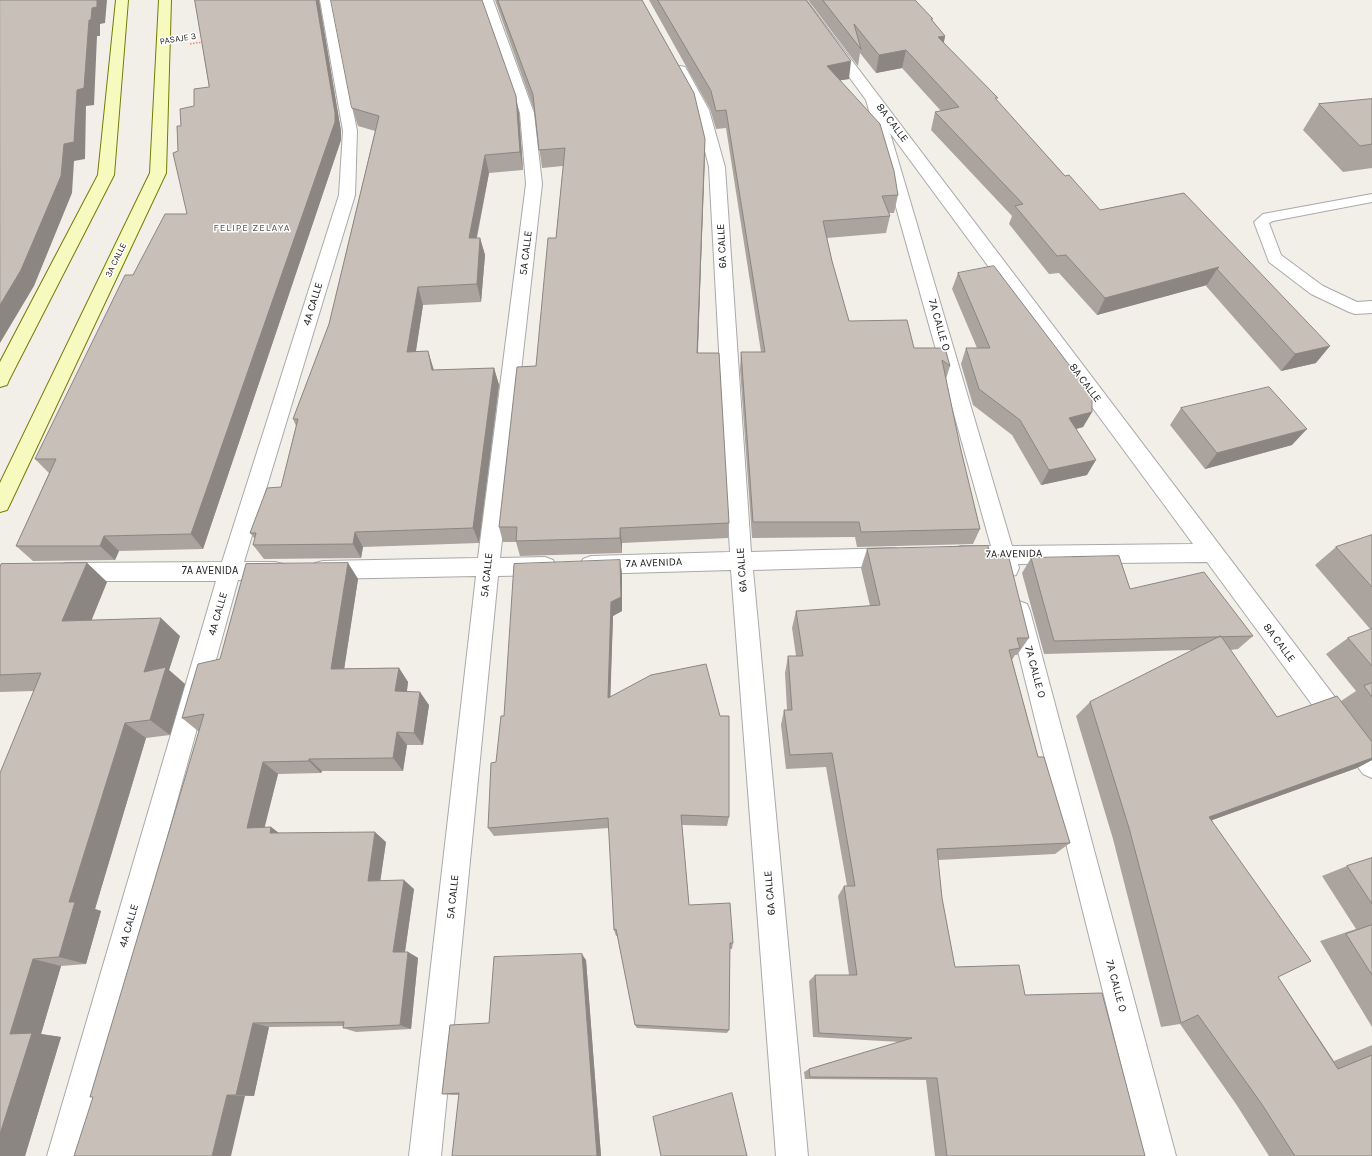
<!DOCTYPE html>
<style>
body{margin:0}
canvas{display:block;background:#f2efe9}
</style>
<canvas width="1372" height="1156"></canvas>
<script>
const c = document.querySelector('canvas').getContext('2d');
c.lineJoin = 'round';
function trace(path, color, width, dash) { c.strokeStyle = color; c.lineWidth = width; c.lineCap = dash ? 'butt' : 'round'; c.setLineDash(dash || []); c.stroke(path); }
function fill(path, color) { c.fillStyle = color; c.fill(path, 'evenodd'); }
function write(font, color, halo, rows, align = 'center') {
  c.font = font + ' Karla,sans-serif'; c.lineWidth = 3; c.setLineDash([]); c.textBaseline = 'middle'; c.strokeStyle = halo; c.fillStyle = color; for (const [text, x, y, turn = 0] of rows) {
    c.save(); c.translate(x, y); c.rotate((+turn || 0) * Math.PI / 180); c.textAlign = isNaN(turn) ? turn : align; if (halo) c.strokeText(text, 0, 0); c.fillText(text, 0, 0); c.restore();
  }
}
const lane = new Path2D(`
 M1372 194V202L1273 221 1269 223 1281 255 1323 286 1357 302 1372 301V313L1355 314 1349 312 1311 294 1269 262 1254 222 1263 214Z`);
const street = new Path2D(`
 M320 0H332L357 131 355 195 244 562H275L283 564 286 571 283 578 275 580H238L79 1156H47L216 581H67L59 579 56 572 59 565 67 563 222 562 339 195 343 131Z
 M481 0H493L534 113 542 184 500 558 545 557 553 560 556 566 553 572 545 575 498 576 441 1156H409L476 576 323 579 315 577 312 570 315 563 323 561 478 558 526 184 520 113Z
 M793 0H806L1372 746V778L1363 774 1207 562 1018 564 1019 568 1016 575 1008 577 1000 575 996 564H961L953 561 950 555 953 549 961 546H991L866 100ZM890 133 1193 544 1012 546Z
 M680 66 685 67 687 70 709 110 725 167 751 552 894 548 902 551 905 557 902 563 894 566 753 570 808 1156H776L731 570 591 574 583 571 580 565 583 559 591 556 730 552 709 167 695 110 673 70 675 67Z
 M1019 601 1027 604 1030 611 1176 1156H1144L1008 611 1011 604Z`);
const secondary = new Path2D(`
 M116 0H128L114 175 9 380 7 385 0 387V362L98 175Z
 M159 0H171L166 173 10 504 7 510 0 512V483L150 173Z`);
trace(lane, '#a9a9a9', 2);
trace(street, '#a9a9a9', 2);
trace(secondary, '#707d05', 2);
trace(new Path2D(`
 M190 44 203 42`), '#fa8072', 1.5, [1.5, 1.5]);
fill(lane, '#fff');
fill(street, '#fff');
fill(secondary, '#f7fabf');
fill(new Path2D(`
 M195 0H319L341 131V140L203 549 119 551 115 560 33 561 16 546 49 473 35 459 133 275 187 214 178 151 181 126 209 87Z
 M495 0H642L705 139 698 353 729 523 728 538 622 543V553L520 556 516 542H503L499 527 536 366 556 238 563 166 542 168 534 110Z
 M649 0H806L849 79 840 80 898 195 894 213H889L890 216 886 233 827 238 832 261 849 321 914 348H945L950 366 946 379 960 446 980 529 973 544 857 547 855 537 752 538 740 369 741 352H761L726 128 716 129 710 109Z
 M808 0H915L945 36 944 43 1065 176 1100 210 1184 193 1316 363 1281 371 1206 286 1207 285 1097 315 1059 273 1049 274 1009 224 1012 216 931 130 935 112 941 111 902 68 876 73 860 53 858 66Z
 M1372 99V168L1343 172 1303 130 1319 104Z
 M352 108 519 113 523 170 489 173 477 238H480L485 255 481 302 423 305 416 351H428L434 370 494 368 499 385 479 543 363 547 361 558 264 559 253 545 255 539 250 533 281 487 296 426 293 419 329 324 375 131 358 126Z
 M958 273 1092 412 1083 427 1076 429 1087 475 1041 485 1012 435 973 405 961 364 966 348H977L952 289Z
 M1181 408 1292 445 1205 469 1170 425Z
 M1372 535V760L1357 768 1212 820 1278 977 1334 1061 1372 1045V1156H1269L1236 1104 1180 1024 1161 1027 1113 839 1076 716 1090 702 1193 650 1044 654 1022 573 1031 558 1130 589 1253 636 1238 649 1230 650 1277 717 1341 701 1356 691 1326 654 1348 638 1371 630 1315 565 1336 547Z
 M867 549 990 555 1029 638 1017 655H1015L1012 660 1038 757 1070 843 1055 854 938 860 942 898 955 967 1025 995 1145 1156H935L926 1080 805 1079 804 1072 809 1069 900 1042 813 1037 809 981 815 975H849L838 896 844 886H847L826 767 786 769 781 725 784 710H787L785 673 788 656H796L792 628 796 611 870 606 861 568Z
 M620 560 622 574V611L613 616 610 696 729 817 727 826 682 825 689 905 733 943 732 949H730L729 1030 727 1033 637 1028 635 1025 618 936H616L614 930 609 828 494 836 488 828 496 762Z
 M87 563 107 582 91 620 180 636 169 670 185 684 170 735 146 738 95 909 101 911 86 964 61 966 41 1034 61 1037 25 1156H0L34 691 0 692V567Z
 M348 563 358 579 344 669 399 668 408 682 407 691 429 705 423 745H407L403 771H322L321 773 278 774 264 827H271L279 833 386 842 380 881 414 889 405 952H408L418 958 411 1029 356 1032 343 1028V1026L269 1027 254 1096 93 1097 199 731H198L182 718 220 659Z
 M1372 858V1027L1320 941 1356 929 1322 876 1347 866Z
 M586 960 601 1156H452L459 1095H453L442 1094 489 1023Z`), '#aba49e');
fill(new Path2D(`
 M97 0H107L105 23 100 24V36H97L94 105 86 106 85 159 74 161 72 193 34 286 0 343V305L64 144 77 90 89 20 92 8Z
 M316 0H319L341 131V140L203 549 191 534Z
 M945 36 941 54 938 37Z
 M906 50 902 68 876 73 879 55Z
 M851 61 849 79 824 83 827 66Z
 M516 96 519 113 523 170 520 152Z
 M705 139V157L697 370V353Z
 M485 155 489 173 473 255 469 238Z
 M480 238 485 255 481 302 477 284Z
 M1219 267 1217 269 1207 285 1097 315 1105 298Z
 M418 287 423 305 413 369 407 352Z
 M1330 346 1316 363 1281 371 1295 354Z
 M428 351 433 368 437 387 432 370Z
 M494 368 499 385 479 543 473 528Z
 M1092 412 1083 427 1061 433 1069 418Z
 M1307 429 1292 445 1205 469 1217 453Z
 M1096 460 1087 475 1041 485 1049 470Z
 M620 528 622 543V553L620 538Z
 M355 532 363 547 361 558 353 544Z
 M104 536 119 551 115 560 100 546Z
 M620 560 622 574V611L613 616 610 710 608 698 611 602Z
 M87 563 107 582 84 639 62 621Z
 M348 563 358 579 342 683 331 669Z
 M161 618 180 636 169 670 185 684 170 735 150 720 144 672Z
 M399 668 408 682 405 705 395 691Z
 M420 692 429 705 423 745 414 733Z
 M125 723 146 738 95 909 101 911 86 964 59 957 69 902Z
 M397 732 407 745 403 771 393 758Z
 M1372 758V760L1357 768 1190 828 1209 817Z
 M309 759 322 771 321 773 309 761Z
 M263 762 278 774 262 838 247 828Z
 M271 827 285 838 270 833Z
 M375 832 386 842 379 890 368 881Z
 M404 880 414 889 404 958 393 952Z
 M408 952 418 958 411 1029 400 1025Z
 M582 954 586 960 601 1156H597Z
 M33 959 61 966 41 1034 61 1037 25 1156H0V1134L10 1034Z
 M253 1023 269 1027 254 1096 236 1095Z
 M227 1095 245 1096 231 1156H212Z`), '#8b8681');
const building = new Path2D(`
 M0 0H97V7L92 8 91 20H89L84 88 77 90 74 142 64 144 61 176 21 270 0 305Z
 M195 0H316L335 113V122L191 534 104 536 100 546H16L56 459H35L125 275H133L165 214H187L173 153 178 151 177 126H181L180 109 194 106V89L209 87Z
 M331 0H482L516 96 520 152 485 155 469 238H480L477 284 418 287 407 352 428 351 432 370 494 368 473 528 355 532 353 544 253 545 256 533H250L267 488 281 487 298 419H293L329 324 379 116 352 108Z
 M498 0H642L694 93 705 139 697 353H719L729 523 620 528V538L516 541 517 527H499L517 367 536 366 548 238H556L565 148 539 150 533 95Z
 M658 0H806L851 61 827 66 880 124 894 171 898 195 882 196 890 216 823 221 832 261 849 321 907 320 914 348H945L950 366 942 360 960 446 980 529 861 532 859 522H753L741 352H765L726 110 716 111 711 91Z
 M823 0H915L933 19H931L945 36 938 37 998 98H995L1065 176 1069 175 1100 210 1184 193 1330 346 1295 354 1217 269 1219 267 1105 298 1066 255 1057 256 1015 206 1023 204 935 112 959 107 906 50 879 55 854 24 861 49Z
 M1372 99V144L1360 146 1319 104Z
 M994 266 1092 395V412L1069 418 1096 460 1049 470 1020 420 979 389 966 348H990L958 273Z
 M1269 387 1307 429 1217 453 1181 408Z
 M1372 535V587L1336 547Z
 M988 546 990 555 1008 554 1029 638H1017L1020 648 1009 650 1038 757H1044L1070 843 937 849 942 898 955 967 1019 965 1025 995 1102 993 1145 1156H947L937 1078 810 1077 809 1069 912 1038 819 1033 815 975H857L844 886H855L832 753 790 755 784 710H792L788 656H803L796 611 880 605 867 549Z
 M1119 556 1130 589 1204 572 1253 636 1054 641 1031 558Z
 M620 560 621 597 611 602 608 698 651 675 706 664 720 716H729V817L681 815 689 905 730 903 733 943H730L729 1030 635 1025 616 929 614 930 608 818 488 828 491 763 496 762 501 716H504L514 564Z
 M87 563 62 621 161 618 144 672 166 667 150 720 125 723 69 902H75L59 957 33 959 10 1034 32 1033 0 1134V773L41 673 0 675V567L1 564Z
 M348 563 331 669 399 668 395 691 420 692 414 733 397 732 393 758 309 759V761L263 762 247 828 271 827 270 833 375 832 368 881 404 880 393 952H408L400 1025 343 1028 344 1022 253 1023 236 1095H227L212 1156H74L93 1097H90L204 714 182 718 198 664 220 659 246 564Z
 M1372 629V666L1348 638Z
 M1221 636 1277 717 1337 696 1372 742V758L1209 817 1311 961 1278 977 1338 1069 1372 1055V1156H1295L1261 1103 1198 1015 1181 1023 1129 828 1090 702Z
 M1372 683V697L1364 686Z
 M1372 858V904L1347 866Z
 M1372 925V975L1346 934Z
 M582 954 597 1156H452L459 1093 442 1094 450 1025 489 1023 494 957Z
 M732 1093 747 1156H661L653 1117Z`);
fill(building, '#c7bfb8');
trace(building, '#8b8681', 1);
write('9px', '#222', '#fff', [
 ["PASAJE 3",178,39,-9],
 ["3A CALLE",116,260,-64]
]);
c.letterSpacing = '1px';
write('10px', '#555', '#fff', [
 ["FELIPE ZELAYA",252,228]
]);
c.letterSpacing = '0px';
write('11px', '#222', '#fff', [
 ["8A CALLE",892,123,53],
 ["6A CALLE",722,246,-93],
 ["5A CALLE",526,253,-83],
 ["4A CALLE",313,304,-73],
 ["7A CALLE O",939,325,74],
 ["8A CALLE",1085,383,53],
 ["7A AVENIDA",1014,554,-1],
 ["7A AVENIDA",654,563,-2],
 ["6A CALLE",742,570,-94],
 ["7A AVENIDA",210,571],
 ["5A CALLE",487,575,-84],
 ["4A CALLE",218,614,-74],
 ["8A CALLE",1279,643,53],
 ["7A CALLE O",1035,672,75],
 ["6A CALLE",770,893,-95],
 ["5A CALLE",453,897,-84],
 ["4A CALLE",129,926,-74],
 ["7A CALLE O",1116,986,75]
]);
</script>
